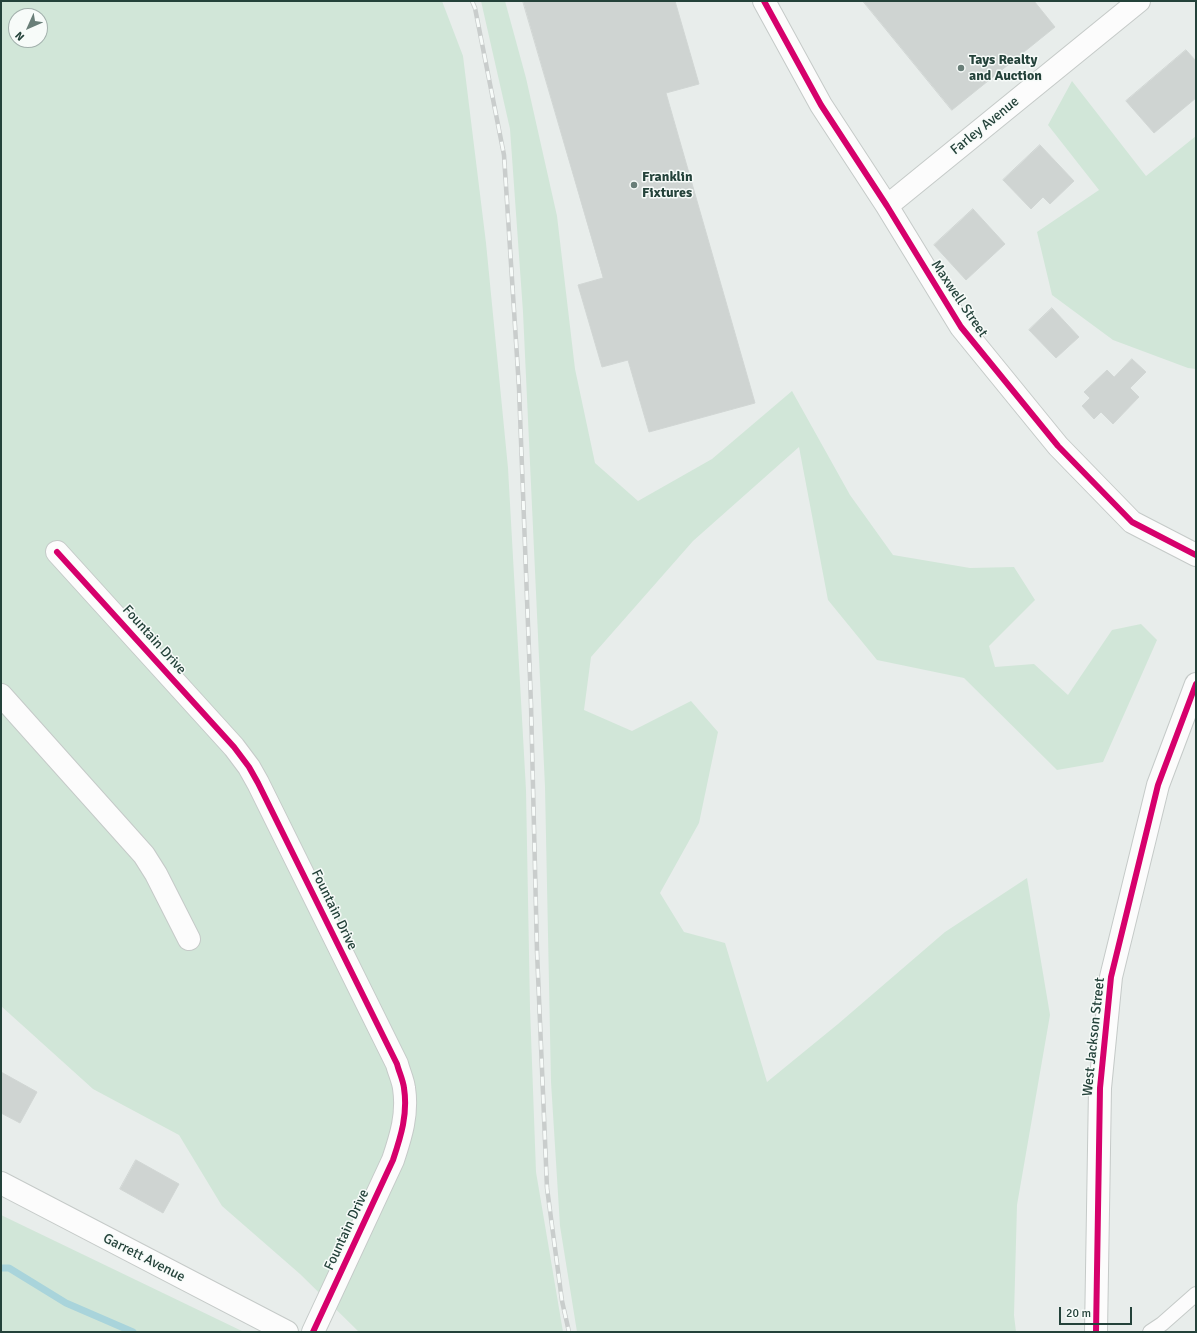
<!DOCTYPE html>
<style>
body{margin:0}
#map{position:relative;width:1197px;height:1333px;overflow:hidden;background:#e8edeb;font-family:Signika,sans-serif}
canvas{display:block}
.frame{position:absolute;inset:0;border:2px solid #24423a;pointer-events:none}
.north{position:absolute;left:8px;top:8px;width:40px;height:40px;box-sizing:border-box;background:#f7fbf9;border:1px solid #a3b1ad;border-radius:50%;rotate:225deg;font-size:11px;font-weight:700;line-height:16px;text-align:center;color:#24423a}
.north::after{content:'';display:block;margin:auto;width:14px;height:18px;background:#697e78;clip-path:polygon(50% 0,100% 100%,50% 72%,0 100%)}
.scale{position:absolute;left:1059px;top:1307px;width:73px;height:18px;box-sizing:border-box;border:2px solid #24423a;border-top:0;padding-left:5px;font-size:12px;line-height:14px;white-space:nowrap;color:#24423a;-webkit-text-stroke:3px #f7fbf9;paint-order:stroke}
</style>
<div id="map">
<canvas width="1197" height="1333"></canvas>
<div class="frame"></div>
<div class="north">N</div>
<div class="scale">20 m</div>
</div>
<script>
const c = document.querySelector('canvas').getContext('2d');
c.lineJoin = 'round';
function fill(path, color) { c.fillStyle = color; c.fill(path, 'evenodd'); }
function trace(path, color, width, dash) { c.strokeStyle = color; c.lineWidth = width; c.lineCap = dash ? 'butt' : 'round'; c.setLineDash(dash || []); c.stroke(path); }
function write(font, color, halo, rows, align = 'center') {
  c.font = font + ' Signika,sans-serif'; c.lineWidth = 3; c.setLineDash([]); c.textBaseline = 'middle'; c.strokeStyle = halo; c.fillStyle = color; for (const [text, x, y, turn = 0] of rows) {
    c.save(); c.translate(x, y); c.rotate((+turn || 0) * Math.PI / 180); c.textAlign = isNaN(turn) ? turn : align; if (halo) c.strokeText(text, 0, 0); c.fillText(text, 0, 0); c.restore();
  }
}
fill(new Path2D(`
 M1 1H442L463 56 486 243 508 468 526 790 530 1008 536 1172 563 1332H359L300 1274 222 1206 179 1135 93 1089 1 1006ZM16 16H40V40H16Z
 M481 1H505L526 78 557 216 575 369 595 463 638 501 712 459 792 391 850 495 893 555 970 568 1014 567 1035 600 989 646 995 667 1034 664 1068 695 1112 630 1141 624 1157 640 1103 762 1057 770 964 678 877 660 828 600 799 447 693 541 591 657 584 710 632 731 691 701 718 732 699 823 660 893 684 932 725 943 767 1082 838 1024 945 932 1027 878 1050 1015 1017 1205 1014 1315 1016 1332H577L560 1226 551 1082 545 787 523 312 510 129Z
 M1072 81 1146 176 1196 136V369L1188 368 1113 340 1052 295 1037 232 1099 190 1048 125Z
 M1 1215 244 1332H1Z`), '#d1e6d8');
trace(new Path2D(`
 M1 1268H9L66 1303 133 1332`), '#a9d4db', 7);
const building = new Path2D(`
 M523 1H675L699 84 666 93 755 403 649 432 628 360 602 367 578 285 603 278Z
 M863 1H1034L1055 27 952 110Z
 M1186 50 1196 61V98L1154 133 1126 101Z
 M1040 145 1074 181 1050 204 1043 197 1031 209 1003 180Z
 M973 209 1005 244 966 280 934 245Z
 M1052 308 1079 337 1056 358 1029 330Z
 M1132 359 1146 372 1130 388 1139 397 1113 424 1101 412 1094 419 1082 406 1090 398 1084 392 1107 370 1114 377Z
 M1 1072 37 1092 20 1123 1 1113Z
 M136 1160 179 1184 163 1213 120 1189Z`);
fill(building, '#cfd4d2');
trace(building, '#d1d6d4', 1);
const service = new Path2D(`
 M1150 1332 1162 1324 1196 1294`);
const minor = new Path2D(`
 M764 1 821 105 887 206 961 327 1058 446 1132 522 1196 555
 M887 206 1139 1
 M57 552 234 747 249 767 258 783 397 1064C399 1072 403 1080 404 1088 408 1114 401 1136 393 1160L313 1332
 M1 695 144 855 156 874 189 939
 M1 1183 287 1332`);
const tertiary = new Path2D(`
 M1096 1332 1100 1088 1111 977 1158 785 1196 684`);
trace(service, '#c5cac8', 16);
trace(minor, '#c5cac8', 24);
trace(tertiary, '#c5cac8', 24);
trace(service, '#fcfcfc', 14);
trace(minor, '#fcfcfc', 22);
trace(tertiary, '#fcfcfc', 22);
const rail = new Path2D(`
 M472 1 475 8 504 155 519 388 531 704 537 951 547 1188 562 1301 569 1332`);
trace(rail, '#c9cdcc', 4.5);
trace(rail, '#f7fbf9', 3, [9]);
trace(new Path2D(`
 M764 1 821 105 887 206 961 327 1058 446 1132 522 1196 555
 M57 552 234 747 249 767 258 783 397 1064C399 1072 403 1080 404 1088 408 1114 401 1136 393 1160L313 1332
 M1096 1332 1100 1088 1111 977 1158 785 1196 684`), '#d6006c', 6);
for (const [x, y, r, color] of [
 [961,68,4,"#697e78"],
 [634,185,4,"#697e78"]
]) { const dot = new Path2D(); dot.arc(x, y, r, 0, 2 * Math.PI); c.fillStyle = color; c.fill(dot); trace(dot, '#f7fbf9', 1.5); }
write('bold 14px', '#24423a', '#f7fbf9', [
 ["Tays Realty",969,60],
 ["and Auction",969,76],
 ["Franklin",642,177],
 ["Fixtures",642,193]
], 'left');
write('14px', '#24423a', '#f7fbf9', [
 ["Farley Avenue",985,126,-39],
 ["Maxwell Street",959,299,56],
 ["Fountain Drive",154,640,48],
 ["Fountain Drive",334,910,64],
 ["West Jackson Street",1094,1037,-84],
 ["Fountain Drive",347,1230,-65],
 ["Garrett Avenue",144,1258,27]
]);
</script>
